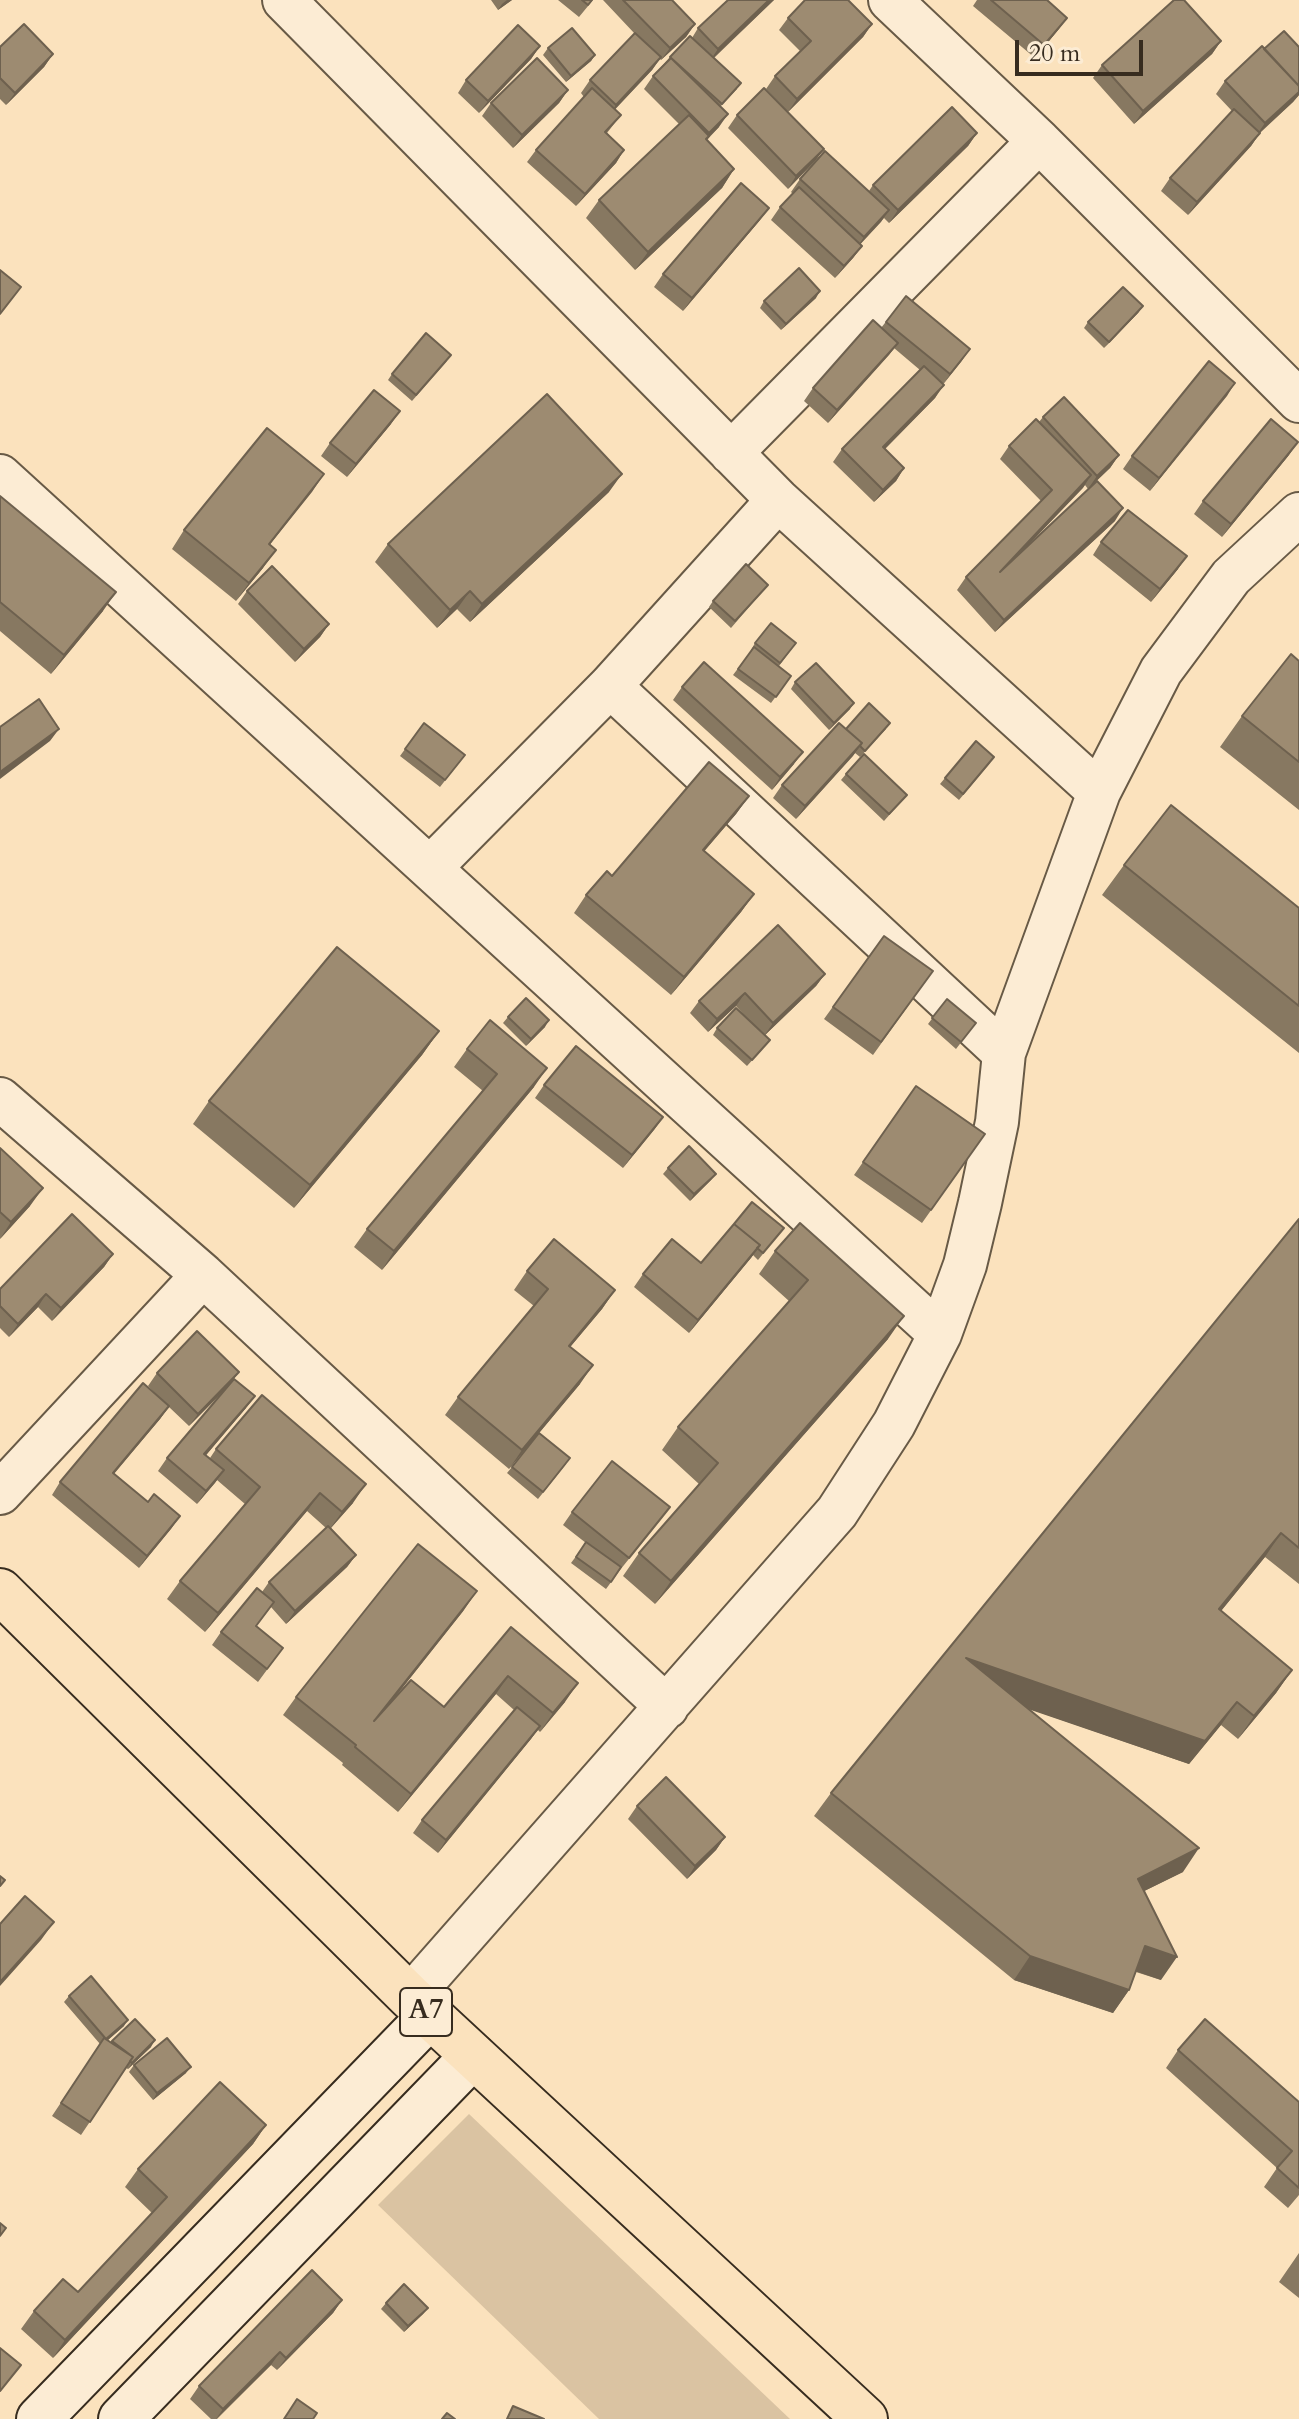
<!DOCTYPE html>
<style>
body{margin:0}
#map{position:relative;width:1299px;height:2419px;overflow:hidden;background:#fbe2bd;font-family:Cardo,serif}
canvas{display:block}
.scale{position:absolute;left:1015px;top:40px;width:128px;height:36px;box-sizing:border-box;border:4px solid #372c1f;border-top:0;padding-left:10px;font-size:24px;line-height:28px;white-space:nowrap;color:#372c1f;-webkit-text-stroke:6px #fcecd4;paint-order:stroke}
</style>
<div id="map">
<canvas width="1299" height="2419"></canvas>
<div class="scale">20 m</div>
</div>
<script>
const c = document.querySelector('canvas').getContext('2d');
c.lineJoin = 'round';
function fill(path, color) { c.fillStyle = color; c.fill(path, 'evenodd'); }
function trace(path, color, width, dash) { c.strokeStyle = color; c.lineWidth = width; c.lineCap = dash ? 'butt' : 'round'; c.setLineDash(dash || []); c.stroke(path); }
function write(font, color, halo, rows, align = 'center') {
  c.font = font + ' Cardo,serif'; c.lineWidth = 8; c.setLineDash([]); c.textBaseline = 'middle'; c.strokeStyle = halo; c.fillStyle = color; for (const [text, x, y, turn = 0] of rows) {
    c.save(); c.translate(x, y); c.rotate((+turn || 0) * Math.PI / 180); c.textAlign = isNaN(turn) ? turn : align; if (halo) c.strokeText(text, 0, 0); c.fillText(text, 0, 0); c.restore();
  }
}
fill(new Path2D(`
 M469 2114 790 2419H599L378 2205Z`), '#dac3a2');
const street = new Path2D(`
 M284 0 778 500 1099 792
 M890 0 1039 141 1299 401
 M731 453 1039 141
 M0 476 940 1334
 M610 686 1004 1053
 M430 868 610 686 778 500
 M0 1099 203 1275 667 1707
 M0 1493 203 1275
 M410 1997 837 1512 894 1424 940 1334 965 1265 980 1203 997 1122 1004 1053 1099 792 1161 671 1231 577 1299 514`);
const secondary = new Path2D(`
 M39 2419 430 2016
 M121 2419 473 2056`);
const highway = new Path2D(`
 M0 1591 410 1997 865 2419`);
trace(street, '#685a46', 46);
trace(secondary, '#372c1f', 48);
trace(highway, '#372c1f', 48);
trace(street, '#fcecd4', 42);
trace(secondary, '#fcecd4', 44);
trace(highway, '#fbe2bd', 44);
fill(new Path2D(`
 M491 0H512L498 10Z
 M558 0H593L579 17Z
 M603 0H672L695 24 686 37 661 60 660 59 652 70 615 109 621 115 607 133 624 150 616 163 576 206 527 162 536 150 584 97 581 93 590 80 635 34Z
 M728 0H774L714 58 737 89 720 107 719 127 707 140 734 169 722 188 635 270 586 218 599 200 679 124 644 89 653 76 670 57 692 38 698 28Z
 M977 0H1047L1067 18 1058 30 1035 58 973 6Z
 M788 18 872 24 863 37 788 112 766 89 775 76 800 51 779 30Z
 M1221 41 1212 54 1134 124 1093 78 1102 65Z
 M540 46 531 59 479 113 458 93 466 80Z
 M0 47 53 54 44 67 6 105 0 99Z
 M1299 47V95L1293 102 1260 133 1251 146 1188 215 1161 191 1170 178 1232 111 1216 94 1225 81 1264 49Z
 M548 48 595 55 591 61 566 82 543 55Z
 M568 90 559 103 513 148 482 116 491 103Z
 M737 115 824 149 815 161 788 189 728 128Z
 M977 133 968 146 889 223 884 218 860 244 862 246 853 258 835 278 771 220 780 207 793 194 791 192 800 179 869 191 873 185Z
 M760 220 683 311 654 287 663 274Z
 M906 296 970 349 943 384 935 398 885 449 904 468 896 481 874 502 833 462 842 449 920 370 894 348 828 423 804 401 813 388 881 328Z
 M816 298 781 330 760 308 764 301Z
 M1143 306 1138 313 1104 348 1084 328 1088 322Z
 M447 361 412 401 388 380 392 374Z
 M1235 383 1150 491 1123 469 1132 456Z
 M1043 417 1119 455 1110 468 1088 489 1085 485 1029 544 1115 521 995 632 957 590 966 577 1041 501 1000 459 1009 446 1039 422Z
 M391 424 347 477 321 456 330 443Z
 M1289 455 1222 537 1194 514 1203 501Z
 M324 474 270 544 263 568 236 601 172 549 184 530Z
 M609 492 470 622 457 609 437 628 375 562 388 544Z
 M0 496 103 611 51 674 0 631Z
 M1101 542 1178 569 1151 602 1093 555Z
 M768 585 731 628 709 607 713 601Z
 M247 591 329 624 320 637 295 662 238 604Z
 M755 643H796L779 666 791 676 771 703 733 675 752 650H751Z
 M1299 661V810L1220 747 1242 716Z
 M795 682 850 709 829 730 791 689Z
 M682 687 794 764 772 790 673 700Z
 M424 723 465 755 440 787 400 756Z
 M846 729H886L860 757 855 753 796 819 773 798 782 785Z
 M990 763 959 800 940 784 945 778Z
 M846 774 907 795 884 821 841 780Z
 M749 796 736 814 704 851 754 894 741 912 671 995 574 913 586 895 612 876Z
 M1124 865 1299 908V1053L1102 895Z
 M884 936 933 971 873 1055 824 1019Z
 M825 974 816 986 765 1035V1046L747 1066 713 1035 717 1028 755 1027 736 1006 708 1032 690 1013 699 1001Z
 M947 999 976 1023 956 1049 928 1024Z
 M508 1017 545 1027 526 1046 503 1023Z
 M439 1031 422 1055 294 1208 193 1124 209 1101Z
 M467 1049 534 1087 382 1270 354 1247 367 1229 483 1091 454 1067Z
 M544 1085 663 1117 623 1168 535 1098Z
 M916 1086 985 1134 922 1223 854 1175Z
 M0 1148 30 1206 0 1239Z
 M668 1168 716 1174 711 1180 690 1201 663 1174Z
 M1299 1219V1584L1265 1557 1221 1611 1292 1670 1276 1693 1238 1739 1221 1725 1189 1764 1027 1708 1183 1872 1144 1891 1161 1980 1136 1972 1129 1990 1113 2013 1014 1980 814 1816 831 1793Z
 M784 1228 758 1260 753 1255 689 1333 634 1287 643 1274 701 1263Z
 M775 1251 888 1339 655 1604 623 1576 639 1553 699 1484 662 1450 678 1427 789 1301 759 1274Z
 M113 1254 104 1267 52 1321 38 1307 9 1337 0 1328V1289Z
 M527 1271 615 1290 602 1309 570 1347 580 1384 509 1469 445 1415 458 1397 534 1306 514 1290Z
 M157 1373 231 1382 246 1408 206 1455 210 1458 216 1449 353 1503 331 1528 356 1555 347 1567 286 1624 271 1607 256 1626 283 1648 258 1682 212 1645 221 1632 262 1592 269 1582 326 1528 307 1511 205 1632 167 1599 180 1581 245 1504 217 1480 197 1504 158 1471 167 1458 228 1387 189 1426 169 1407 160 1419 114 1474 148 1502 180 1516 139 1568 52 1495 60 1482 161 1399 148 1386Z
 M566 1464 538 1499 507 1473 512 1467Z
 M670 1507 661 1519 620 1570 606 1589 571 1563 586 1543 563 1525 572 1512Z
 M464 1610 392 1701 444 1707 511 1627 565 1702 540 1732 538 1730 438 1853 413 1833 422 1820 514 1710 496 1694 398 1812 342 1765 343 1763 283 1715 296 1697Z
 M637 1806 725 1837 716 1850 687 1879 628 1819Z
 M69 1996 124 2026 108 2040 111 2042 151 2047 128 2069 126 2068 81 2135 52 2116 100 2044 64 2002Z
 M1178 2050 1299 2102V2195L1288 2208 1264 2187 1277 2168 1166 2068Z
 M134 2065 186 2073 153 2100 129 2072Z
 M266 2125 253 2144 53 2358 21 2329 34 2311 78 2292 152 2213 125 2187 138 2169Z
 M1299 2253V2298L1279 2282Z
 M342 2300 333 2313 277 2370 271 2365 217 2419H211L190 2399 199 2386Z
 M386 2303 428 2308 423 2314 404 2332 381 2309Z`), '#877861');
fill(new Path2D(`
 M507 0H512L498 10 502 4Z
 M769 0H774L709 62 718 49Z
 M1067 18 1058 30 1035 58 1044 45Z
 M695 24 686 37 661 60 670 48Z
 M872 24 863 37 788 112 797 99Z
 M1221 41 1212 54 1134 124 1143 111Z
 M540 46 531 59 479 113 488 101Z
 M53 54 44 67 6 105 15 93Z
 M595 55 591 61 566 82 571 76Z
 M661 57 652 70 607 118 616 105Z
 M568 90 559 103 513 148 522 135Z
 M1299 92V95L1293 102 1256 136 1265 123Z
 M728 114 719 127 709 137 697 155 700 146 709 133Z
 M977 133 968 146 889 223 898 210Z
 M1260 133 1251 146 1188 215 1197 202Z
 M824 149 815 161 788 189 796 176Z
 M624 150 616 163 576 206 585 194Z
 M734 169 722 188 635 270 648 252Z
 M769 208 760 220 683 311 692 298Z
 M889 210 881 222 855 250 864 237Z
 M862 246 853 258 835 278 844 266Z
 M820 291 816 298 781 330 786 324Z
 M1143 306 1138 313 1104 348 1109 342Z
 M898 343 889 355 828 423 837 410Z
 M970 349 961 362 941 387 950 374Z
 M1235 383 1227 396 1150 491 1159 478Z
 M944 385 935 398 874 460 883 447Z
 M400 411 391 424 347 477 356 464Z
 M1298 442 1289 455 1222 537 1231 524Z
 M1119 455 1110 468 1088 489 1097 476Z
 M904 468 896 481 874 502 883 490Z
 M324 474 312 492 256 562 269 544Z
 M622 474 609 492 470 622 482 604Z
 M1091 475 1083 488 991 584 1000 572Z
 M1123 508 1115 521 995 632 1004 620Z
 M276 550 263 568 236 601 249 583Z
 M1187 556 1178 569 1151 602 1160 589Z
 M470 591 457 609 437 628 450 610Z
 M116 592 103 611 51 674 64 655Z
 M329 624 320 637 295 662 304 649Z
 M854 703 850 709 829 730 834 723Z
 M59 729 50 741 0 779V772Z
 M862 743 853 756 796 819 805 806Z
 M803 752 794 764 772 790 780 777Z
 M749 796 736 814 690 868 703 850Z
 M754 894 741 912 671 995 684 977Z
 M825 974 816 986 764 1036 773 1023Z
 M745 993 736 1006 708 1032 717 1019Z
 M549 1020 545 1027 526 1046 531 1039Z
 M439 1031 422 1055 294 1208 310 1185Z
 M547 1068 534 1087 382 1270 394 1251Z
 M663 1117 654 1130 623 1168 632 1155Z
 M716 1174 711 1180 690 1201 694 1194Z
 M43 1188 30 1206 0 1239 11 1222Z
 M760 1245 751 1258 689 1333 698 1320Z
 M113 1254 104 1267 52 1321 61 1308Z
 M615 1290 602 1309 556 1364 569 1346Z
 M46 1294 38 1307 9 1337 18 1324Z
 M904 1316 888 1339 655 1604 671 1581Z
 M593 1365 580 1384 509 1469 522 1450Z
 M239 1372 230 1384 189 1426 198 1414Z
 M255 1396 246 1408 196 1467 204 1454Z
 M169 1406 160 1419 104 1485 113 1473Z
 M224 1470 215 1483 197 1504 206 1491Z
 M366 1484 353 1503 329 1530 342 1512Z
 M320 1493 307 1511 205 1632 218 1613Z
 M180 1516 171 1529 139 1568 147 1556Z
 M1281 1533 1265 1557 1203 1633 1219 1609Z
 M356 1555 347 1567 286 1624 295 1611Z
 M477 1591 464 1610 361 1740 374 1721Z
 M966 1658 1237 1702 1221 1725 1189 1764 949 1682Z
 M1292 1670 1276 1693 1238 1739 1254 1716Z
 M508 1676 496 1694 398 1812 411 1794Z
 M578 1683 565 1702 540 1732 553 1713Z
 M540 1726 531 1739 438 1853 446 1840Z
 M725 1837 716 1850 687 1879 695 1866Z
 M1199 1848 1183 1872 1122 1902 1138 1879Z
 M54 1922 41 1940 0 1986V1982Z
 M1145 1946 1177 1957 1161 1980 1129 1969Z
 M1030 1956 1129 1990 1113 2013 1014 1980Z
 M128 2020 124 2026 101 2046 106 2039Z
 M155 2040 151 2047 128 2069 132 2063Z
 M191 2067 186 2073 153 2100 157 2093Z
 M266 2125 253 2144 53 2358 65 2340Z
 M342 2300 333 2313 277 2370 286 2358Z
 M428 2308 423 2314 404 2332 408 2326Z
 M280 2352 271 2365 216 2419 223 2409Z`), '#6e614f');
const building = new Path2D(`
 M582 0H592L588 5Z
 M623 0H672L695 24 670 48Z
 M728 0H769L718 49 698 28Z
 M805 0H848L872 24 797 99 775 76 811 41 788 18Z
 M991 0H1047L1067 18 1044 45Z
 M1174 0H1184L1221 41 1143 111 1102 65Z
 M24 24 53 54 15 93 0 78V47Z
 M518 25 540 46 488 101 466 80Z
 M572 28 595 55 571 76 548 48Z
 M1284 31 1299 47V86L1264 49Z
 M635 33 661 57 616 105 590 80Z
 M690 36 741 83 722 104 670 57Z
 M1262 46 1299 86V92L1265 123 1225 81Z
 M537 58 568 90 522 135 491 103Z
 M671 58 728 114 709 133 653 76Z
 M592 88 621 115 605 132 624 150 585 194 536 150Z
 M764 88 824 149 796 176 737 115Z
 M952 107 977 133 898 210 873 185Z
 M1234 109 1260 133 1197 202 1170 178Z
 M689 115 709 136 706 139 734 169 648 252 599 200Z
 M825 151 889 210 864 237 800 179Z
 M741 183 769 208 692 298 663 274Z
 M799 187 862 246 844 266 780 207Z
 M799 268 820 291 786 324 764 301Z
 M0 270 21 287 0 314Z
 M1123 287 1143 306 1109 342 1088 322Z
 M906 296 970 349 950 374 886 322Z
 M873 320 898 343 837 410 813 388Z
 M426 333 451 355 416 395 392 374Z
 M1209 361 1235 383 1159 478 1132 456Z
 M924 366 944 385 883 447 904 468 883 490 842 449Z
 M374 390 400 411 356 464 330 443Z
 M547 394 622 474 482 604 470 591 450 610 388 544Z
 M1064 397 1119 455 1097 476 1043 417Z
 M1036 419 1091 475 1000 572 1097 481 1123 508 1004 620 966 577 1052 490 1009 446Z
 M1271 419 1298 442 1231 524 1203 501Z
 M267 428 324 474 269 544 276 550 249 583 184 530Z
 M0 496 116 592 64 655 0 602Z
 M1128 510 1187 556 1160 589 1101 542Z
 M746 564 768 585 735 621 713 601Z
 M272 566 329 624 304 649 247 591Z
 M771 623 796 643 780 663 755 643Z
 M754 647 791 676 776 697 738 669Z
 M1291 654 1299 661V762L1242 716Z
 M704 662 803 752 780 777 682 687Z
 M816 663 854 703 834 723 795 682Z
 M39 699 59 729 0 772V727Z
 M869 703 890 723 865 751 860 746 862 743 846 729Z
 M424 723 465 755 445 780 405 749Z
 M839 723 862 743 805 806 782 785Z
 M976 741 994 757 963 794 945 778Z
 M864 754 907 795 889 814 846 774Z
 M709 762 749 796 703 850 754 894 684 977 586 895 607 871 612 876Z
 M1171 805 1299 908V1006L1124 865Z
 M778 925 825 974 773 1023 745 993 717 1019 699 1001Z
 M884 936 933 971 881 1042 833 1007Z
 M337 947 439 1031 310 1185 209 1101Z
 M526 998 549 1020 531 1039 508 1017Z
 M947 999 976 1023 961 1042 932 1018Z
 M736 1008 770 1040 752 1060 717 1028Z
 M490 1020 547 1068 394 1251 367 1229 497 1074 467 1049Z
 M576 1046 663 1117 632 1155 544 1085Z
 M916 1086 985 1134 931 1210 863 1162Z
 M689 1146 716 1174 694 1194 668 1168Z
 M0 1148 43 1188 11 1222 0 1212Z
 M752 1202 784 1228 763 1253 757 1248 760 1245 734 1224Z
 M72 1214 113 1254 61 1308 46 1294 18 1324 0 1306V1289Z
 M1299 1219V1548L1281 1533 1219 1609 1292 1670 1254 1716 1237 1702 1205 1741 966 1658 1199 1848 1138 1879 1177 1957 1145 1946 1129 1990 1030 1956 831 1793Z
 M800 1223 904 1316 671 1581 639 1553 718 1463 678 1427 808 1280 775 1251Z
 M734 1224 760 1245 698 1320 643 1274 672 1239 701 1263Z
 M554 1239 615 1290 569 1346 593 1365 522 1450 458 1397 548 1289 527 1271Z
 M197 1331 239 1372 198 1414 157 1373Z
 M234 1379 255 1396 204 1454 224 1470 206 1491 167 1458Z
 M143 1383 169 1406 113 1473 148 1502 154 1494 180 1516 147 1556 60 1482Z
 M262 1395 366 1484 342 1512 320 1493 218 1613 180 1581 260 1487 216 1449Z
 M539 1433 570 1458 543 1492 512 1467Z
 M612 1461 670 1507 629 1558 572 1512Z
 M328 1526 356 1555 295 1611 269 1582Z
 M586 1542 621 1567 611 1582 576 1557Z
 M418 1544 477 1591 374 1721 411 1680 444 1707 511 1627 578 1683 553 1713 508 1676 411 1794 355 1747 356 1745 296 1697Z
 M257 1588 274 1602 256 1626 283 1648 267 1669 221 1632Z
 M517 1707 540 1726 446 1840 422 1820Z
 M666 1777 725 1837 695 1866 637 1806Z
 M0 1876 5 1880 0 1886Z
 M25 1896 54 1922 0 1982V1924Z
 M91 1976 128 2020 106 2039 69 1996Z
 M135 2019 155 2040 132 2063 130 2061 133 2057 112 2041Z
 M1205 2019 1299 2102V2188L1277 2168 1292 2151 1178 2050Z
 M104 2038 133 2057 90 2122 61 2103Z
 M167 2038 191 2067 157 2093 134 2065Z
 M220 2082 266 2125 65 2340 34 2311 63 2279 78 2292 167 2197 138 2169Z
 M0 2223 6 2228 0 2236Z
 M312 2270 342 2300 286 2358 280 2352 223 2409 199 2386Z
 M404 2284 428 2308 408 2326 386 2303Z
 M0 2348 21 2365 0 2391Z
 M297 2399 317 2413 313 2419H284Z
 M513 2406 544 2419H507Z
 M447 2413 455 2419H442Z`);
fill(building, '#9d8b71');
trace(building, '#6e614f', 2);
for (const [x, y, w] of [
 [426,2012,52]
]) { const box = new Path2D(); box.roundRect(x - w / 2, y - 24, w, 48, 6); c.fillStyle = '#fcecd4'; c.fill(box); trace(box, '#372c1f', 2); }
write('bold 28px', '#372c1f', null, [
 ["A7",426,2012]
]);
</script>
